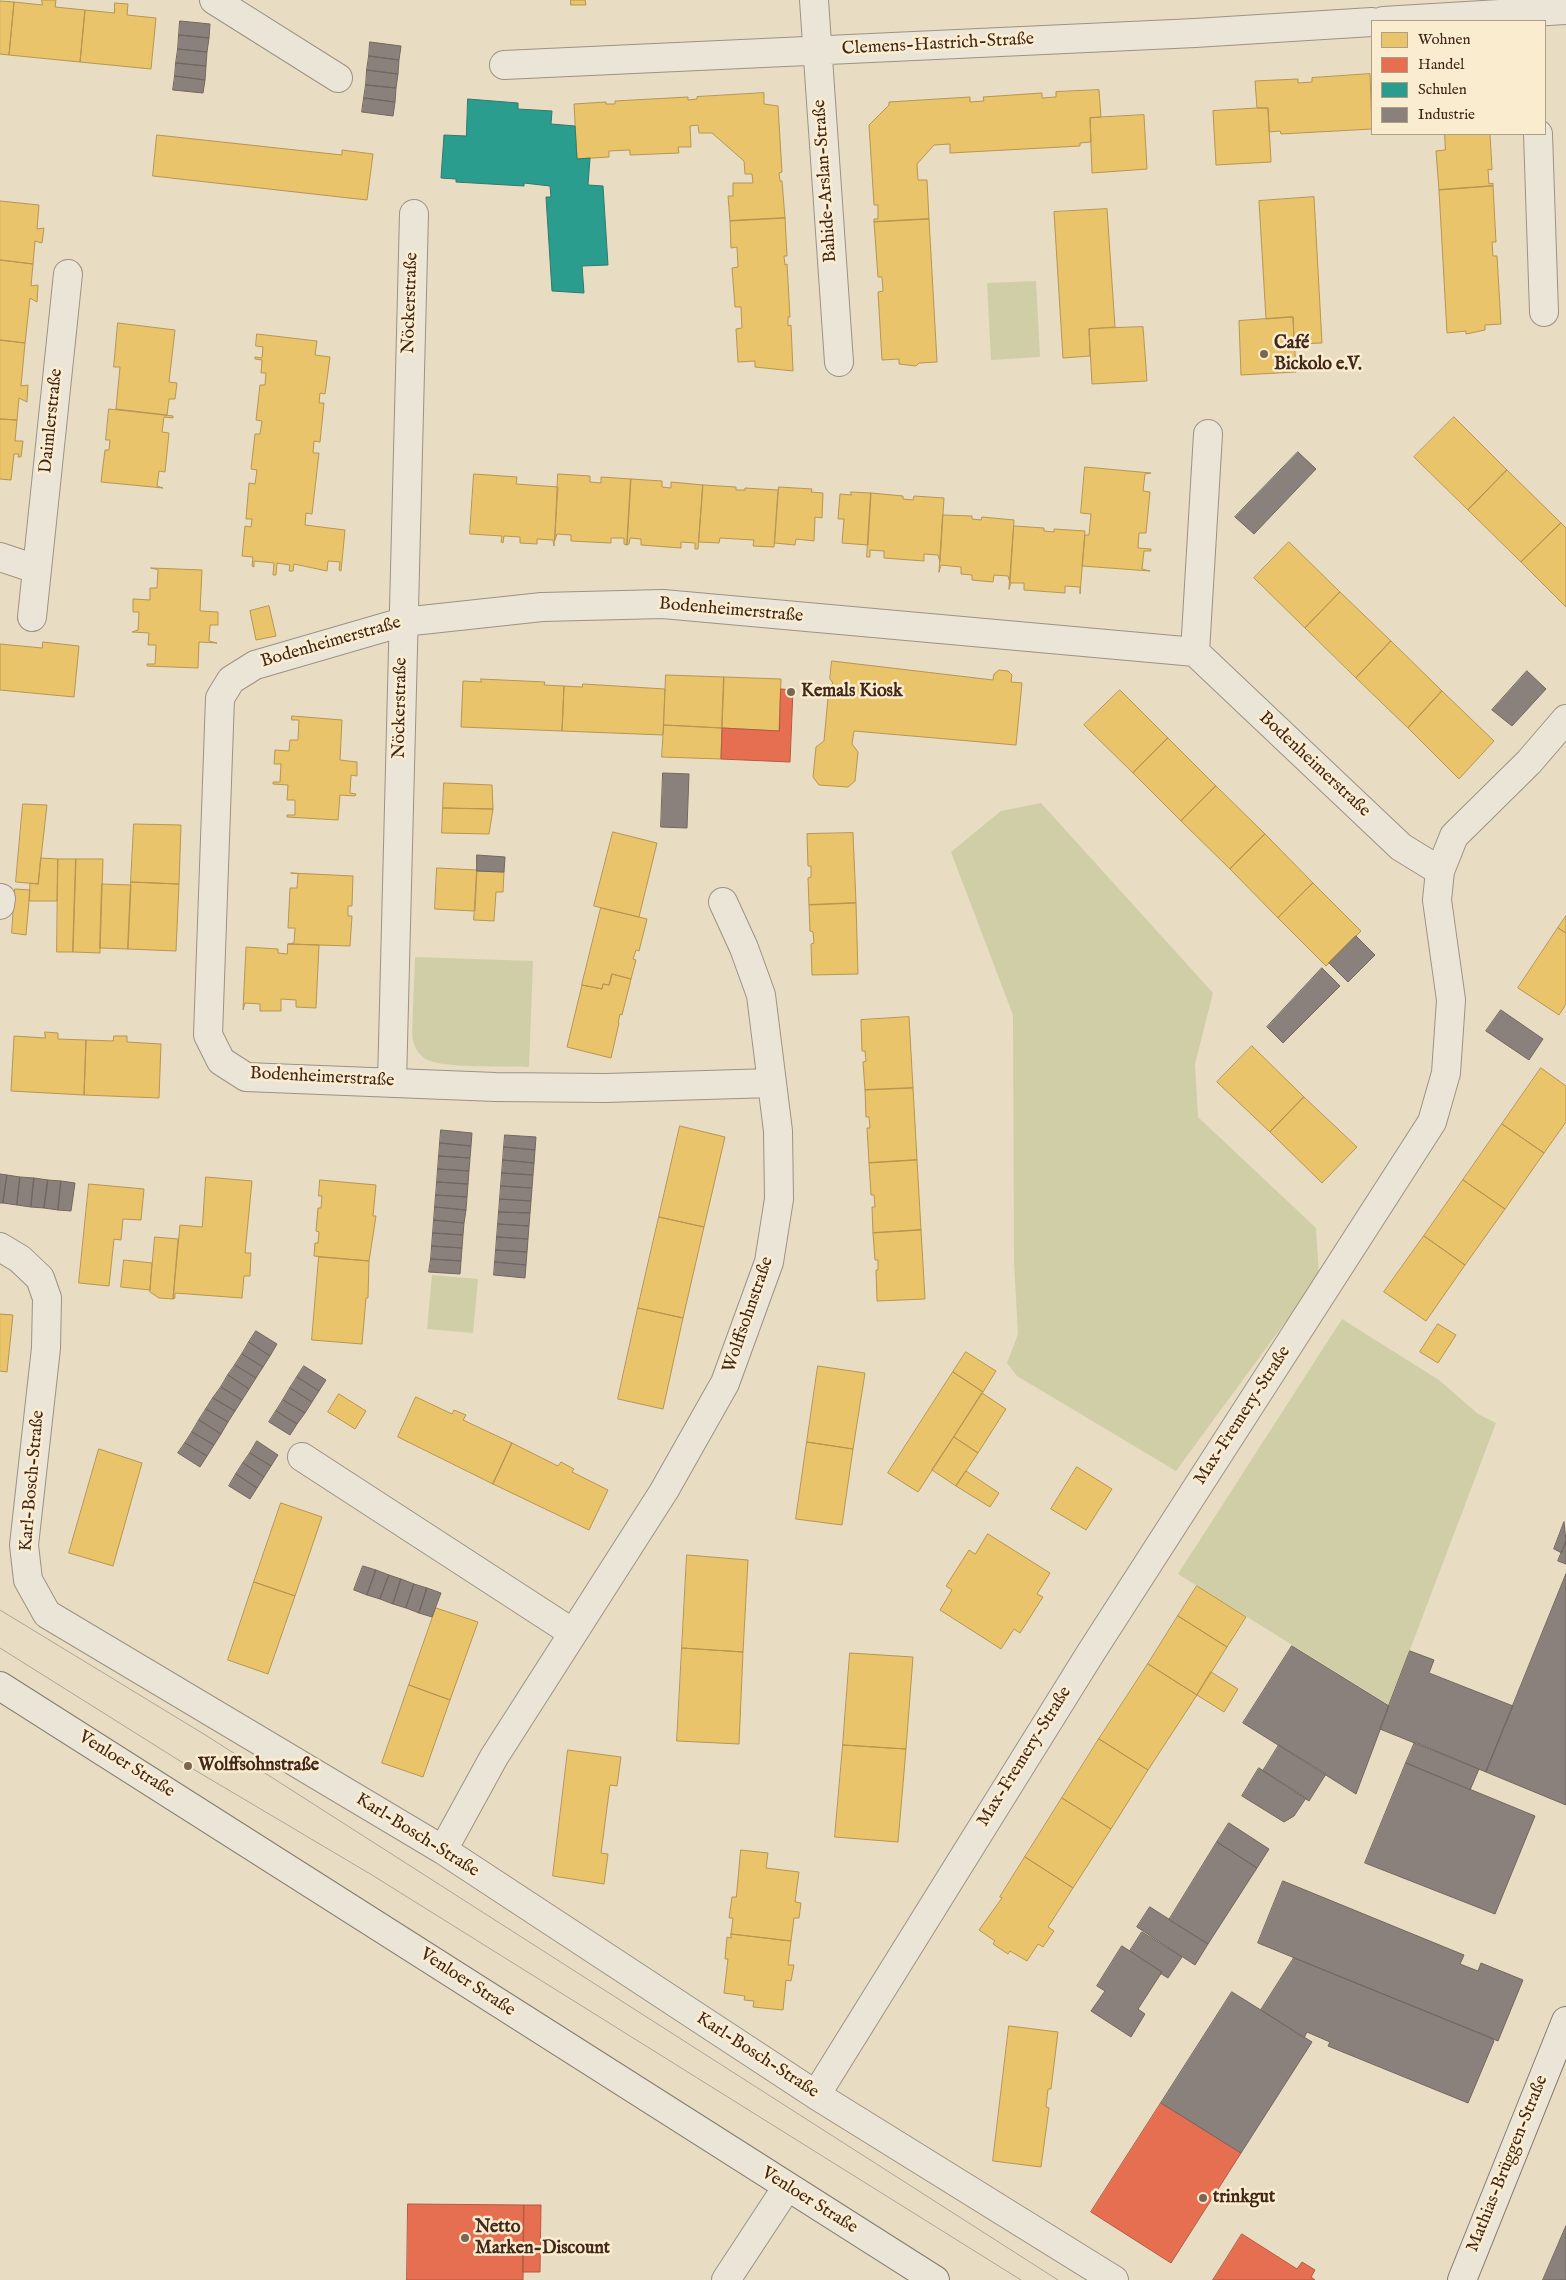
<!DOCTYPE html>
<meta charset="utf-8">
<style>
body{margin:0}
#map{position:relative;width:1566px;height:2280px;overflow:hidden;background:#e8dcc3;font-family:"IM FELL English",serif}
canvas{display:block}
.legend{position:absolute;left:1371px;top:20px;width:175px;height:115px;box-sizing:border-box;background:#faecce;border:1px solid #b09d86;margin:0;padding:6px 9px;list-style:none;font-size:15px;color:#412619}
.legend li{display:flex;align-items:center;gap:10px;height:25px}
.legend b{width:25px;border:1px solid #b09d86}
</style>
<div id="map">
<canvas width="1566" height="2280"></canvas>
<ul class="legend">
<li><b style="height:14px;background:#e9c46a"></b>Wohnen</li>
<li><b style="height:14px;background:#e76f51"></b>Handel</li>
<li><b style="height:14px;background:#2a9d8f"></b>Schulen</li>
<li><b style="height:14px;background:#8a817c"></b>Industrie</li>
</ul>
</div>
<script>
const c = document.querySelector('canvas').getContext('2d');
c.lineJoin = 'round';
function fill(path, color) { c.fillStyle = color; c.fill(path, 'evenodd'); }
function trace(path, color, width, dash) { c.strokeStyle = color; c.lineWidth = width; c.lineCap = dash ? 'butt' : 'round'; c.setLineDash(dash || []); c.stroke(path); }
function write(font, color, halo, rows, align = 'center') {
  c.font = font + ' "IM FELL English",serif'; c.lineWidth = 5; c.setLineDash([]); c.textBaseline = 'middle'; c.strokeStyle = halo; c.fillStyle = color; for (const [text, x, y, turn = 0] of rows) {
    c.save(); c.translate(x, y); c.rotate((+turn || 0) * Math.PI / 180); c.textAlign = isNaN(turn) ? turn : align; if (halo) c.strokeText(text, 0, 0); c.fillText(text, 0, 0); c.restore();
  }
}
fill(new Path2D(`
 M1036 281 1040 357 991 360 987 283Z
 M1041 803 1213 993 1195 1064 1198 1117 1316 1228 1319 1276 1176 1471 1017 1376 1007 1363 1018 1334 1014 1263 1013 1015 951 852 1001 811Z
 M415 957 533 961 529 1067C507 1066 439 1069 424 1058 416 1052 413 1043 412 1034Z
 M432 1275 478 1279 473 1333 427 1329Z
 M1342 1319 1439 1380 1478 1414 1496 1423 1389 1705 1178 1574Z`), '#d0cea6');
const homes = new Path2D(`
 M42 0H56L55 7 85 10 80 62 9 55 14 2 42 5Z
 M571 0H585L586 5H571Z
 M0 1 14 2 9 55 0 54Z
 M115 3 128 4 127 15 156 18 151 69 80 62 85 10 114 13Z
 M1370 74 1372 129 1281 134 1280 131 1269 132 1268 108H1257L1255 81 1298 79V83L1312 82V78Z
 M1099 90 1101 117 1090 118 1091 142 1080 143V146L950 153V144L934 145 917 164 918 180H927L929 219 874 222V219H878V205H874L869 125 889 105V102L970 97V102L984 101 983 97 1042 93V98L1056 97V92Z
 M764 93V104L778 106 782 172 779 173 780 181H782L785 218 730 221 728 196H733V183H753L752 174H745L744 161 712 133H699L698 125 690 126 691 147H678L679 153 630 155V150L609 151V157L577 159 574 104 606 102V104H615V101L688 97V100L697 99V97Z
 M1257 108H1268L1271 162 1216 165 1213 111Z
 M1144 115 1147 169 1092 173 1090 118Z
 M1445 134H1490L1492 170 1488 169 1489 184 1493 183V186L1439 190 1436 151 1445 150Z
 M157 135 342 155V150L373 154 367 200 153 176Z
 M1493 186 1496 242H1492L1493 256H1497L1501 324 1485 325V330L1466 334V331L1447 333 1439 190Z
 M1314 197 1322 343 1294 344 1293 317 1266 319 1259 201Z
 M0 201 39 205 37 229 44 228 42 243 35 241 33 264 0 260Z
 M1107 209 1115 327 1089 329 1090 356 1063 358 1054 212Z
 M785 218 787 256H784L785 265 787 264 790 317H788V326L791 325 793 371 755 367V361L738 362 736 329 742 328 741 307H735L732 268 738 267 737 247 731 248 730 221Z
 M929 219 937 362 919 363 916 366 899 364V359L882 360 878 292 883 291 882 277H878L874 222Z
 M0 260 33 264 31 286 38 285 37 302 30 298 25 343 0 340Z
 M1293 317 1296 372 1241 375 1239 321Z
 M118 323 175 330 169 382 177 383 175 399H169L167 415 116 409 120 367H114Z
 M1143 327 1147 381 1092 384 1089 329Z
 M257 334 317 341 315 355 330 357 325 394 320 393 319 403H324L320 442 314 441 313 453H319L312 514 306 513 305 525 345 530 341 571 339 570 340 562 328 561 327 571 294 564 293 571H289L290 565 277 563 276 575H273L274 563 254 561V567L252 566 253 557 242 556 245 526 251 527 252 519H246L249 483 255 484 257 470 251 469 255 434H260L262 421 256 420 260 385H265L266 373H261L262 360 255 359V357L262 358 263 347 256 346Z
 M0 340 25 343 21 386 28 385 27 402 19 398 17 420 0 419Z
 M109 409 173 416V418L164 417 162 432 169 433 165 472 159 471 157 486 163 488 101 482 105 450H109L110 440H106Z
 M1454 417 1507 470 1468 510 1414 457Z
 M0 419 17 420 15 441H23L21 457H18L19 454H14L11 480 0 479Z
 M1085 467 1151 473 1145 474 1143 491 1150 492 1146 533H1139L1138 548 1151 549V551H1144L1142 569 1150 571 1082 566 1085 535H1089L1091 514 1081 513Z
 M1507 470 1561 523 1521 562 1468 510Z
 M474 474 517 477 516 484 558 487 554 546 553 540 537 539V544L520 543V537L504 536 503 543 501 542 502 536 470 534Z
 M558 474 590 476V482L601 483V477L631 479 627 545 624 544V538H611V543L571 541V535L557 534 555 540Z
 M631 479 662 481V487L671 488V482L703 485 698 549H695V543L681 542V548L641 545V539L630 538 629 544 627 545Z
 M703 485 736 487V490H745V488L778 490 774 547 753 546 754 540 720 538 719 543 699 542Z
 M779 487 812 489 811 492 823 493 822 518 815 517 814 541 796 539 795 545 775 543Z
 M851 492 871 493 868 545 842 543 844 519H838L840 494 851 495Z
 M871 493 903 496V499L913 500 914 496 944 498 940 562 938 555 924 554V561L884 558V551L870 550V557H867Z
 M943 515 972 516V519L981 520 982 517 1014 520 1010 583 1008 576 994 575 993 582 972 580V575L961 574V567L941 565 939 572Z
 M1561 523 1566 528V607L1521 562Z
 M1014 526 1044 528V531L1054 532V529L1085 531 1080 594V587L1065 586V593L1024 590V583H1011L1009 589Z
 M1289 542 1340 592 1305 628 1254 578Z
 M151 568 202 570 200 611 218 612V625H210L209 641 217 643 199 642 198 668 147 666V664H155L156 645H148L149 633 132 632 138 630 139 612H133V599L150 600V588H157L158 570Z
 M1340 592 1391 641 1356 678 1305 628Z
 M269 606 276 636 256 640 250 611Z
 M1391 641 1442 691 1408 728 1356 678Z
 M43 642 79 646 74 697 0 690V644L42 648Z
 M832 661 993 680 994 674 999 670 1008 671 1012 675 1011 682 1022 683 1016 745 854 731 852 744 858 752 855 781 848 787 819 785 813 777 816 747 824 741 829 687 833 683 830 679Z
 M666 675 724 677 722 728 664 725Z
 M724 677 781 679 779 731 722 728Z
 M481 679 545 682 544 685 564 686 562 731 461 727 463 681 481 682Z
 M583 684 665 689 663 735 562 731 564 686 582 687Z
 M1120 690 1168 738 1133 773 1084 725Z
 M1442 691 1494 741 1459 779 1408 728Z
 M292 716 342 720 340 760 357 762V776L351 775 350 793 356 794 355 796 340 795 338 820 287 817V815H295V800H287L288 785 273 784V782H280L281 764H274L275 750 289 751 290 740H298L299 720H292Z
 M664 725 722 728 721 759 662 757Z
 M1168 738 1216 786 1181 821 1133 773Z
 M444 783 492 785 493 809 443 808Z
 M1216 786 1265 834 1230 869 1181 821Z
 M23 804 47 805 38 884 16 882Z
 M443 808 493 809 489 834 442 833Z
 M134 824 181 825 179 884 131 882Z
 M613 832 657 843 639 917 594 906Z
 M853 833 856 903 809 905 808 878 811 877V866H808L807 834Z
 M1265 834 1313 883 1278 918 1230 869Z
 M41 858 58 859 57 901H29L30 883 38 884Z
 M58 859H76L73 952H57Z
 M76 859H103L100 953 73 952Z
 M437 868 477 870 475 911 435 909Z
 M477 871 504 872 503 892H496L494 921 474 920Z
 M291 873 353 876 352 906H348V916H352L350 946 288 944 294 943 295 928H288L290 888H297L298 874Z
 M131 882 179 884 176 951 128 949Z
 M1313 883 1361 931 1326 966 1278 918Z
 M102 884 131 885 128 949 100 948Z
 M15 889 30 890 26 935 12 933Z
 M856 903 858 974 812 975 811 944 814 943 813 932 810 931 809 905Z
 M601 908 647 919 639 951 636 950 633 959 636 960 631 979 612 974 609 985 603 984 602 989 582 985Z
 M1566 916V933L1558 928Z
 M1558 928 1566 933V1004L1559 1015 1518 988Z
 M288 944 319 945 316 1008 296 1007V1000L281 999V1011H260V1004L245 1003 243 1010 246 947 278 949V953L287 954Z
 M612 974 631 979 622 1015 620 1014 618 1023H619L611 1058 567 1047 582 985 602 989 603 984 609 985Z
 M909 1017 913 1088 865 1090 863 1062 866 1061 865 1051H862L861 1020Z
 M45 1032 58 1033V1039L86 1040 84 1095 11 1091 14 1036 45 1038Z
 M114 1036H127V1042L161 1044 159 1098 84 1095 86 1040 113 1041Z
 M1252 1046 1304 1097 1270 1132 1217 1082Z
 M1541 1068 1566 1086V1122L1544 1153 1502 1124Z
 M913 1088 917 1160 869 1163 867 1128H870L869 1117H866L865 1090Z
 M1304 1097 1357 1147 1322 1183 1270 1132Z
 M1502 1124 1544 1153 1505 1209 1463 1180Z
 M680 1126 725 1137 704 1227 659 1217Z
 M917 1160 921 1230 873 1233 872 1207H875L874 1195H871L869 1163Z
 M206 1177 252 1181 245 1253H251L250 1276H244L242 1298 175 1293V1298L173 1299 180 1225 202 1227Z
 M320 1180 376 1185 373 1216H376L369 1261 314 1256 315 1243H318L319 1232 316 1231 318 1208H321L322 1196H319Z
 M1463 1180 1505 1209 1465 1265 1424 1236Z
 M89 1184 144 1189 141 1220 123 1219 121 1240 114 1239 109 1286 79 1283Z
 M659 1217 704 1227 683 1318 638 1308Z
 M921 1230 925 1299 877 1301 876 1270H878V1260H875L873 1233Z
 M1424 1236 1465 1265 1426 1321 1384 1292Z
 M155 1237 178 1239 173 1299 159 1298 150 1292Z
 M319 1257 369 1261 368 1298H366L362 1344 312 1340Z
 M124 1260 152 1263 150 1290 121 1287Z
 M638 1308 683 1318 663 1409 618 1399Z
 M0 1314 13 1315 7 1372 0 1371Z
 M1438 1324 1456 1335 1438 1363 1420 1352Z
 M966 1352 996 1371 983 1392 953 1372Z
 M818 1366 865 1373 853 1449 807 1442Z
 M953 1372 983 1392 918 1492 888 1473Z
 M982 1393 1006 1409 978 1453 954 1437Z
 M339 1394 366 1411 355 1429 328 1412Z
 M416 1397 452 1414 454 1410 466 1415 463 1420 512 1443 493 1484 398 1437Z
 M954 1437 978 1453 956 1486 932 1470Z
 M807 1442 853 1449 842 1525 796 1519Z
 M512 1443 558 1466 561 1462 574 1469 572 1472 608 1490 589 1530 493 1484Z
 M99 1449 142 1463 113 1566 69 1553Z
 M1077 1467 1112 1489 1086 1530 1051 1509Z
 M966 1471 999 1493 990 1507 956 1486Z
 M281 1503 322 1517 295 1596 254 1582Z
 M988 1534 1050 1573 1037 1594 1043 1597 1020 1633 1014 1629 1001 1649 940 1610 952 1590 946 1586 969 1550 975 1554Z
 M687 1555 748 1560 743 1652 682 1648Z
 M254 1582 295 1596 268 1674 228 1660Z
 M1197 1586 1246 1617 1227 1647 1178 1616Z
 M436 1608 478 1622 450 1700 409 1685Z
 M1178 1616 1227 1647 1197 1695 1148 1664Z
 M682 1648 743 1652 739 1744 677 1741Z
 M850 1653 913 1657 906 1749 843 1745Z
 M1148 1664 1197 1695 1148 1770 1099 1739Z
 M1211 1672 1238 1689 1224 1712 1197 1695Z
 M409 1685 450 1700 423 1777 382 1763Z
 M1099 1739 1148 1770 1111 1829 1062 1798Z
 M843 1745 906 1749 898 1842 835 1837Z
 M568 1750 621 1757 617 1786 610 1785 601 1853 608 1854 604 1884 553 1876Z
 M1062 1798 1111 1829 1073 1888 1025 1857Z
 M741 1850 768 1853 766 1868 799 1872 795 1902 801 1903 799 1918H794L791 1941 731 1934 733 1918H729L732 1897H736Z
 M1025 1857 1073 1888 1048 1927 1054 1931 1043 1947 1038 1944 1027 1961 1010 1951 1008 1954 993 1944 995 1941 979 1930 1002 1898 1000 1897Z
 M731 1934 791 1941 788 1965H794L791 1981 786 1980 783 2010 753 2007 754 2001 744 2000 745 1996 724 1993 728 1959H725L727 1937 731 1938Z
 M1009 2026 1058 2032 1051 2089H1048L1046 2107 1049 2108 1041 2167 993 2161Z`);
fill(homes, '#e9c46a');
trace(homes, '#b79552', 1);
const shops = new Path2D(`
 M781 689 793 690 790 762 721 759 722 728 779 731Z
 M1161 2103 1241 2153 1171 2263 1091 2212Z
 M408 2204 524 2205 523 2280H407Z
 M524 2205H541L540 2272H523Z
 M1242 2234 1297 2269 1302 2262 1315 2270 1311 2277 1315 2280H1213Z`);
fill(shops, '#e76f51');
trace(shops, '#b55940', 1);
const schools = new Path2D(`
 M468 99 518 103V109L552 111 551 124 575 126 577 159 590 158 588 185 603 186 608 265 582 266 584 293 552 291 546 197H551L550 186 524 183V186L456 182V179L441 178 444 135 466 136Z`);
fill(schools, '#2a9d8f');
trace(schools, '#31796c', 1);
const industry = new Path2D(`
 M180 21 210 24 209 38 179 35Z
 M179 35 209 38 207 52 178 49Z
 M370 42 401 46 399 60 369 56Z
 M178 49 207 52 206 66 176 63Z
 M369 56 399 60 398 74 367 70Z
 M176 63 206 66 205 80 175 76Z
 M367 70 398 74 396 88 366 85Z
 M175 76 205 80 203 93 173 90Z
 M366 85 396 88 395 102 364 98Z
 M364 98 395 102 393 116 362 112Z
 M1298 452 1316 469 1254 534 1235 517Z
 M1527 671 1546 689 1512 726 1492 710Z
 M663 773 689 774 687 828 661 827Z
 M477 855 505 857 504 872 477 871Z
 M1356 936 1375 955 1348 982 1329 963Z
 M1322 968 1340 986 1283 1043 1267 1027Z
 M1501 1010 1543 1039 1529 1060 1486 1031Z
 M441 1130 472 1133 471 1146 440 1143Z
 M505 1135 536 1137 535 1150 504 1147Z
 M440 1143 471 1146 470 1158 439 1156Z
 M504 1147 535 1150 534 1163 503 1160Z
 M439 1156 470 1158 469 1171 438 1169Z
 M503 1160 534 1163 533 1175 502 1173Z
 M438 1169 469 1171 468 1184 437 1182Z
 M502 1173 533 1175 532 1188 501 1186Z
 M0 1174 7 1175 3 1203H0Z
 M7 1175 20 1177 17 1205 3 1203Z
 M20 1177 34 1178 31 1207 17 1205Z
 M34 1178 48 1180 44 1208 31 1207Z
 M48 1180 61 1181 58 1210 44 1208Z
 M61 1181 75 1183 71 1211 58 1210Z
 M437 1182 468 1184 467 1197 436 1195Z
 M501 1186 532 1188 531 1201 500 1199Z
 M436 1195 467 1197 466 1210 435 1207Z
 M500 1199 531 1201 530 1213 499 1212Z
 M435 1207 466 1210 464 1223 434 1220Z
 M499 1212 530 1213 529 1226 498 1224Z
 M434 1220 464 1223 463 1235 433 1233Z
 M498 1224 529 1226 528 1239 497 1237Z
 M433 1233 463 1235 462 1248 432 1246Z
 M497 1237 528 1239 527 1252 496 1250Z
 M432 1246 462 1248 461 1261 431 1259Z
 M496 1250 527 1252 526 1265 495 1262Z
 M431 1259 461 1261 460 1274 429 1272Z
 M495 1262 526 1265 525 1278 494 1275Z
 M256 1331 277 1344 270 1356 249 1342Z
 M249 1342 270 1356 263 1367 242 1354Z
 M242 1354 263 1367 256 1378 235 1365Z
 M235 1365 256 1378 249 1389 228 1375Z
 M304 1366 326 1380 319 1391 297 1377Z
 M228 1375 249 1389 242 1400 221 1387Z
 M297 1377 319 1391 312 1402 290 1388Z
 M221 1387 242 1400 235 1411 213 1398Z
 M290 1388 312 1402 305 1413 283 1400Z
 M213 1398 235 1411 228 1422 206 1409Z
 M283 1400 305 1413 297 1424 276 1411Z
 M206 1409 228 1422 221 1434 199 1420Z
 M276 1411 297 1424 290 1435 269 1422Z
 M199 1420 221 1434 214 1445 192 1432Z
 M192 1432 214 1445 207 1456 185 1443Z
 M257 1441 278 1455 271 1466 250 1453Z
 M185 1443 207 1456 200 1467 178 1453Z
 M250 1453 271 1466 264 1477 243 1463Z
 M243 1463 264 1477 257 1488 236 1474Z
 M236 1474 257 1488 250 1499 229 1486Z
 M1564 1522 1566 1541 1562 1553 1554 1549Z
 M1566 1541V1564L1558 1561Z
 M363 1566 376 1570 367 1595 354 1590Z
 M376 1570 389 1575 380 1599 367 1595Z
 M1566 1574V1805L1486 1772Z
 M389 1575 401 1579 393 1604 380 1599Z
 M401 1579 414 1584 406 1608 393 1604Z
 M414 1584 427 1588 419 1613 406 1608Z
 M427 1588 441 1593 432 1617 419 1613Z
 M1292 1646 1389 1706 1356 1794 1243 1723Z
 M1410 1651 1434 1660 1429 1673 1513 1706 1486 1772 1380 1729Z
 M1415 1742 1479 1769 1470 1790 1406 1763Z
 M1279 1745 1326 1774 1309 1801 1263 1771Z
 M1406 1763 1535 1816 1495 1914 1365 1863Z
 M1259 1768 1306 1798 1294 1816 1284 1822 1242 1796Z
 M1229 1823 1269 1849 1257 1868 1217 1842Z
 M1217 1842 1257 1868 1208 1944 1169 1920Z
 M1283 1881 1464 1955 1460 1964 1478 1971 1481 1963 1523 1980 1498 2041 1258 1943Z
 M1150 1907 1208 1944 1195 1965 1137 1927Z
 M1142 1932 1182 1957 1168 1978 1160 1973 1162 1972 1130 1951Z
 M1122 1946 1162 1972 1138 2009 1145 2014 1131 2037 1091 2011 1105 1991 1097 1986Z
 M1294 1958 1492 2038 1494 2041 1468 2103 1328 2046 1330 2042 1307 2032 1304 2038 1261 2010Z
 M1232 1992 1312 2042 1241 2153 1161 2103Z
 M1566 2226V2280H1543Z`);
fill(industry, '#8a817c');
trace(industry, '#74665e', 1);
const street = new Path2D(`
 M214 0 338 78
 M814 0 839 362
 M1383 21 1566 10
 M504 65 1195 33 1372 22
 M1538 134 1544 312
 M0 557 36 569
 M32 617 68 274
 M1195 652 1208 434
 M0 905 1 898
 M392 1083 414 214
 M772 1083 606 1088 495 1087 246 1077 221 1061 208 1035 220 698 231 680 255 665 403 622 542 607 663 604 1195 652 1401 847 1440 871
 M0 1247 20 1259 40 1278 47 1298 46 1348 24 1545 28 1580 47 1614 443 1850 816 2095 1114 2280
 M302 1457 573 1633
 M443 1850 494 1757 664 1491 725 1383 769 1262 779 1199 778 1131 761 995 744 948 723 902
 M816 2095 1090 1654 1432 1122 1446 1073 1451 1000 1437 900 1440 871 1454 836 1529 762 1566 719
 M726 2280 787 2187`);
const secondary = new Path2D(`
 M0 1686 935 2280
 M1462 2280 1566 2021`);
trace(street, '#9d9283', 30);
trace(secondary, '#857b6d', 30);
trace(street, '#ebe5d8', 28);
trace(secondary, '#ebe5d8', 28);
trace(new Path2D(`
 M0 1610 207 1736 1058 2280
 M0 1648 188 1766 372 1875 1021 2280`), '#aca69b', 1);
for (const [x, y, r, color] of [
 [1264,354,5,"#7b6654"],
 [791,692,5,"#7b6654"],
 [188,1766,5,"#7b6654"],
 [1203,2198,5,"#7b6654"],
 [465,2238,5,"#7b6654"]
]) { const dot = new Path2D(); dot.arc(x, y, r, 0, 2 * Math.PI); c.fillStyle = color; c.fill(dot); trace(dot, '#faecce', 2); }
write('18px', '#412619', '#faecce', [
 ["Clemens-Hastrich-Straße",938,45,-3],
 ["Bahide-Arslan-Straße",826,181,-94],
 ["Nöckerstraße",411,303,-88],
 ["Daimlerstraße",52,421,-84],
 ["Bodenheimerstraße",731,611,5],
 ["Bodenheimerstraße",331,643,-16],
 ["Nöckerstraße",401,708,-89],
 ["Bodenheimerstraße",1314,765,43],
 ["Bodenheimerstraße",322,1078,3],
 ["Wolffsohnstraße",749,1315,-71],
 ["Max-Fremery-Straße",1243,1416,-57],
 ["Karl-Bosch-Straße",33,1481,-85],
 ["Max-Fremery-Straße",1025,1757,-58],
 ["Venloer Straße",126,1765,32],
 ["Karl-Bosch-Straße",417,1836,32],
 ["Venloer Straße",467,1983,33],
 ["Karl-Bosch-Straße",757,2056,33],
 ["Mathias-Brüggen-Straße",1508,2164,-68],
 ["Venloer Straße",809,2201,32]
]);
write('bold 18px', '#412619', '#faecce', [
 ["Café",1274,344],
 ["Bickolo e.V.",1274,365],
 ["Kemals Kiosk",801,692],
 ["Wolffsohnstraße",198,1766],
 ["trinkgut",1213,2198],
 ["Netto",475,2228],
 ["Marken-Discount",475,2249]
], 'left');
</script>
